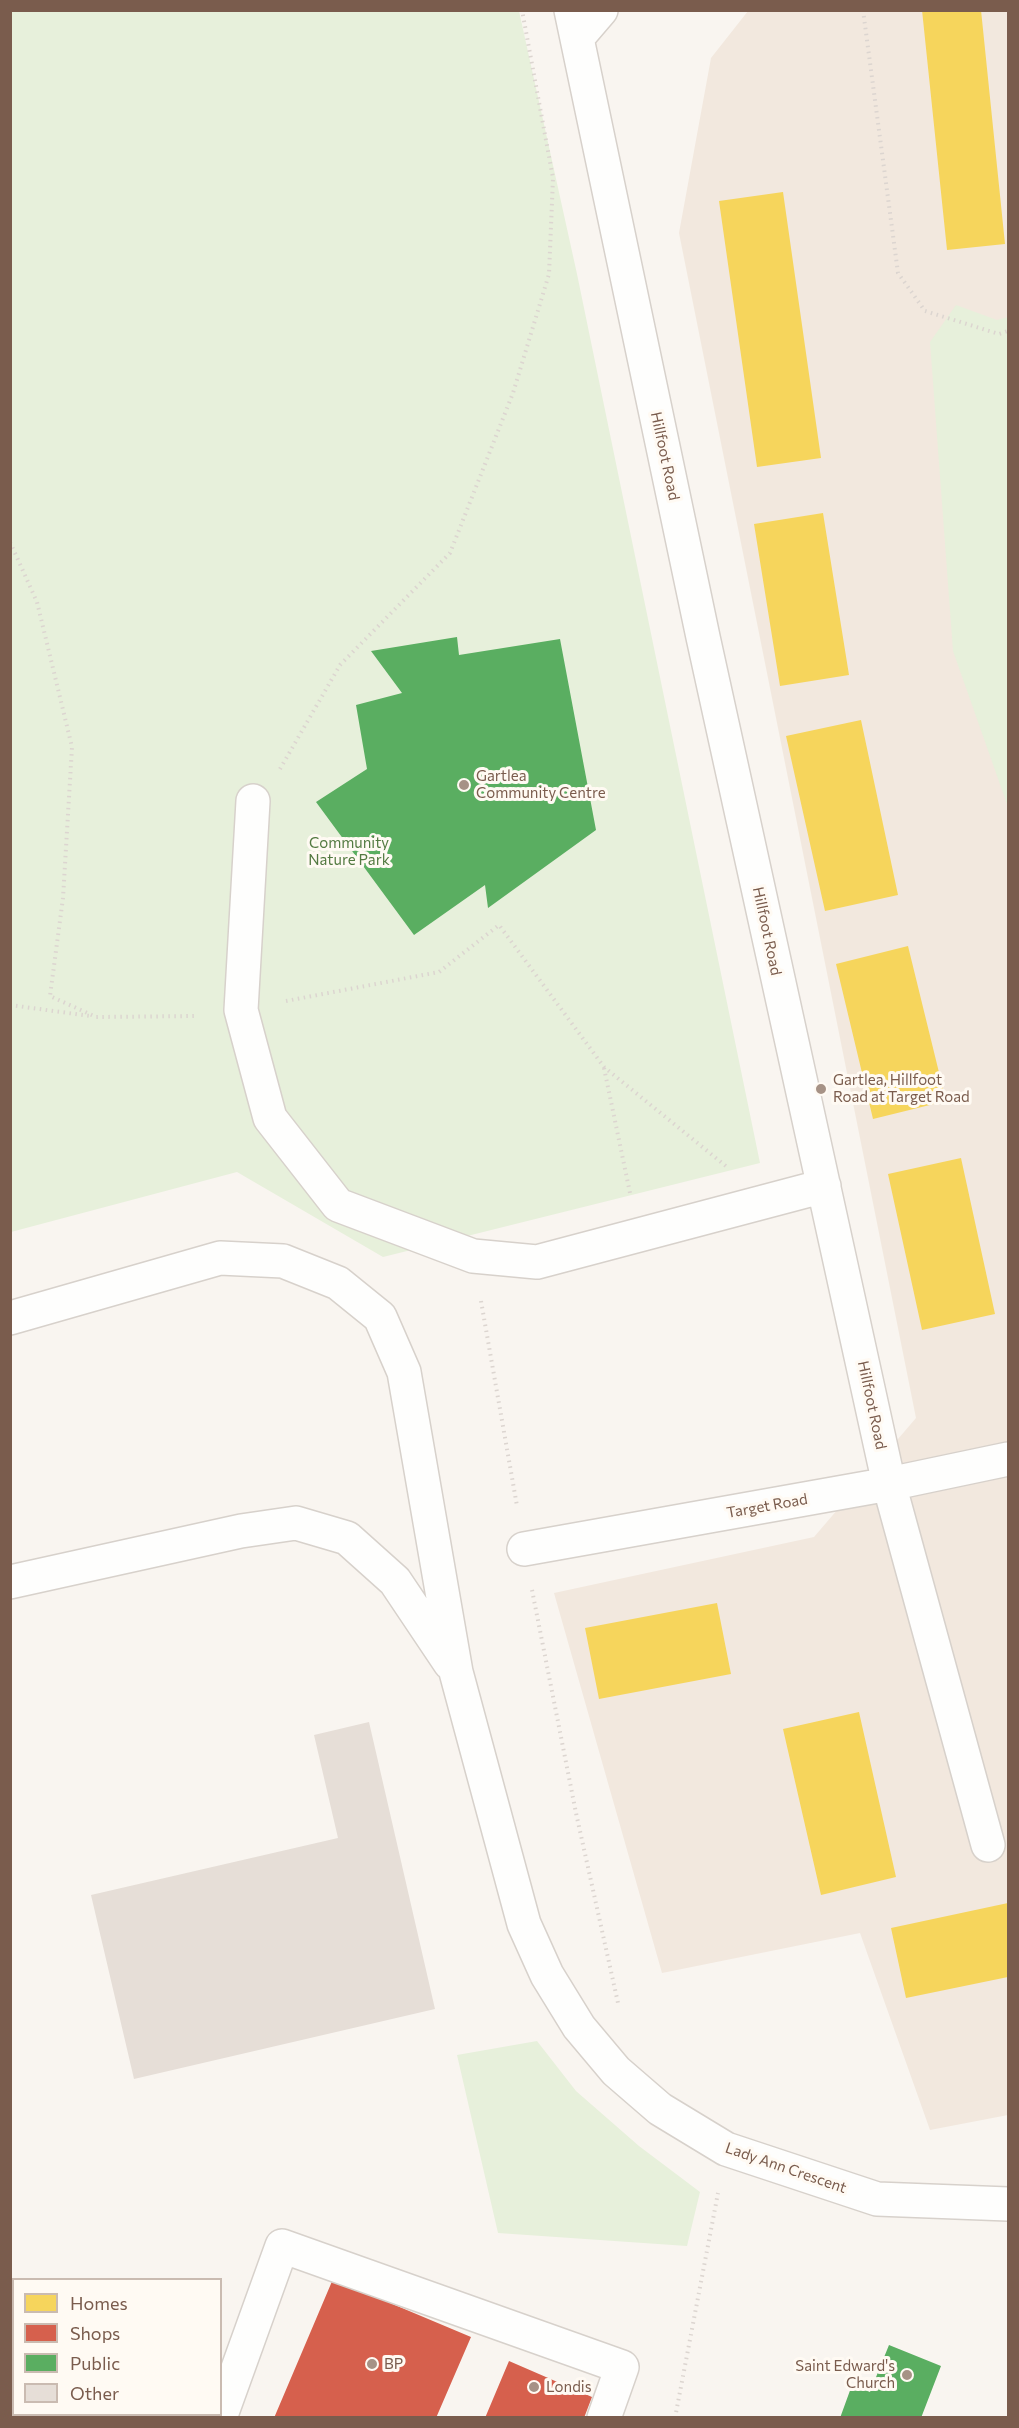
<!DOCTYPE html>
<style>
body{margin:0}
#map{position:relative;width:1019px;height:2428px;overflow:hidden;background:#f9f5f0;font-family:Commissioner,sans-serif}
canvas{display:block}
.frame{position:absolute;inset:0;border:12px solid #7a5c4d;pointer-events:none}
.legend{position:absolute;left:12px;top:2278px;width:210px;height:138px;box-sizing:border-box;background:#fffaf3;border:2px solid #cabbb1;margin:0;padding:8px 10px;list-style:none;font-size:18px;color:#7a5c4d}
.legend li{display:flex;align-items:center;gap:12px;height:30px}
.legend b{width:30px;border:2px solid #cabbb1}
</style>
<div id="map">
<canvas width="1019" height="2428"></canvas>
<div class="frame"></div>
<ul class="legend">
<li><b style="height:16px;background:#f6d55c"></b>Homes</li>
<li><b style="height:16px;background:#d6604d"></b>Shops</li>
<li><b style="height:16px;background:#5aae61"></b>Public</li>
<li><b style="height:16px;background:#e6ded7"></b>Other</li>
</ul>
</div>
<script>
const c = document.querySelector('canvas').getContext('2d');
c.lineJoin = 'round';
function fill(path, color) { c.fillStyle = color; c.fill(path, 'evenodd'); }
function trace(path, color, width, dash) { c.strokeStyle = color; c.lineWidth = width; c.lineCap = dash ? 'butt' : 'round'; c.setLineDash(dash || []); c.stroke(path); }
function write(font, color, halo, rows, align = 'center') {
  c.font = font + ' Commissioner,sans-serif'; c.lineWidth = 6; c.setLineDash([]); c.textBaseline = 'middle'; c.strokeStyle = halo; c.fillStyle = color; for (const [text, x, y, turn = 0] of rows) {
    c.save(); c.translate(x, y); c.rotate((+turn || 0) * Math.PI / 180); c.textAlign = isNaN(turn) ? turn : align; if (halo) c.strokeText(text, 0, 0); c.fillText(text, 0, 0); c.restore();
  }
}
fill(new Path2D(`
 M748 11H1008V2115L930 2130 860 1933 662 1973 554 1593 814 1537 916 1418 679 233 711 58Z`), '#f2e8de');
fill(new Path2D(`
 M11 11H519L577 274 760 1163 383 1257 237 1172 11 1232Z
 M956 305 997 320 1008 317V807L953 651 930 342Z
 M537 2041 576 2091 639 2146 700 2192 687 2246 498 2233 457 2055Z`), '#e7f0db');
fill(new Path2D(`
 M922 10H981L1005 244 947 250Z
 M783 192 821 458 757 467 719 201Z
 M823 513 849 675 780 686 754 524Z
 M861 720 898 895 825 911 786 736Z
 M908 946 946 1101 873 1119 836 964Z
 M961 1158 995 1314 922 1330 888 1174Z
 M717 1603 731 1674 599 1699 585 1628Z
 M859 1712 896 1877 821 1895 783 1729Z
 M1008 1903V1977L906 1998 891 1928Z
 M10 2305H14V2394L10 2393Z`), '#f6d55c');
fill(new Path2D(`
 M333 2279 471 2337 436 2418H274Z
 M509 2361 592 2397 584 2418H485Z`), '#d6604d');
fill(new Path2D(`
 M457 637 459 655 560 639 596 830 488 908 485 885 414 935 316 802 367 769 356 705 402 693 371 651Z
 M889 2345 941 2366 921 2418H840L852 2385 870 2392Z`), '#5aae61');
fill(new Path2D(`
 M369 1722 435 2009 134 2079 91 1895 338 1838 314 1735Z`), '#e6ded7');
const minor = new Path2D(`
 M571 10 703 637 889 1484 988 1845
 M577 38 601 10
 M253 801 241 1010 270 1118 338 1205 473 1256 537 1262 824 1186
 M10 1318 220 1258 283 1261 338 1283 380 1317 404 1372 456 1672 524 1924 547 1975 579 2027 616 2071 660 2109 726 2149 877 2199 1008 2204
 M524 1549 889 1484 1008 1459
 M10 1582 241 1531 296 1523 347 1538 395 1581 450 1663
 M220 2418 282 2246 622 2367 604 2418`);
trace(minor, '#d7d1cb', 36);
trace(new Path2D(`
 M863 10 898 273 925 311 999 334 1008 331
 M10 542 37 602 72 747 63 898 50 996 96 1017 198 1016
 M280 769 340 665 450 553 513 393 549 274 553 178 522 10
 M286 1001 439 972 499 925 604 1067 727 1167
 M10 1005 90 1016
 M604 1068 630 1193
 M481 1301 517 1506
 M532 1590 576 1813 618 2003
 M675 2418 718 2193`), '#dcd5d0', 4, [1.5, 4.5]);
trace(minor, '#fefefd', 33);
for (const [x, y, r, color] of [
 [464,785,6,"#a69286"],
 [821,1089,6,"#a69286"],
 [372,2364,6,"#a69286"],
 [907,2375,6,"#a69286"],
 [534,2387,6,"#a69286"]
]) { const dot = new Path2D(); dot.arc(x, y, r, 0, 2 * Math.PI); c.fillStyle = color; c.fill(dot); trace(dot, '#fffaf3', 2); }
write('15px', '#7a5c4d', '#fffaf3', [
 ["Hillfoot Road",665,456,78],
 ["Hillfoot Road",767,931,78],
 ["Hillfoot Road",872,1405,78],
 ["Target Road",767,1506,-10],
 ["Lady Ann Crescent",786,2168,19]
]);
write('15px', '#7a5c4d', '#fffaf3', [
 ["Gartlea",476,776],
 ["Community Centre",476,793],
 ["Gartlea, Hillfoot",833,1080],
 ["Road at Target Road",833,1097],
 ["BP",384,2364],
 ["Saint Edward's",895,2366,"right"],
 ["Church",895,2383,"right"],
 ["Londis",546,2387]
], 'left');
write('15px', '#537a41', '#fffaf3', [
 ["Community",349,843],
 ["Nature Park",349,860]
]);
</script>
